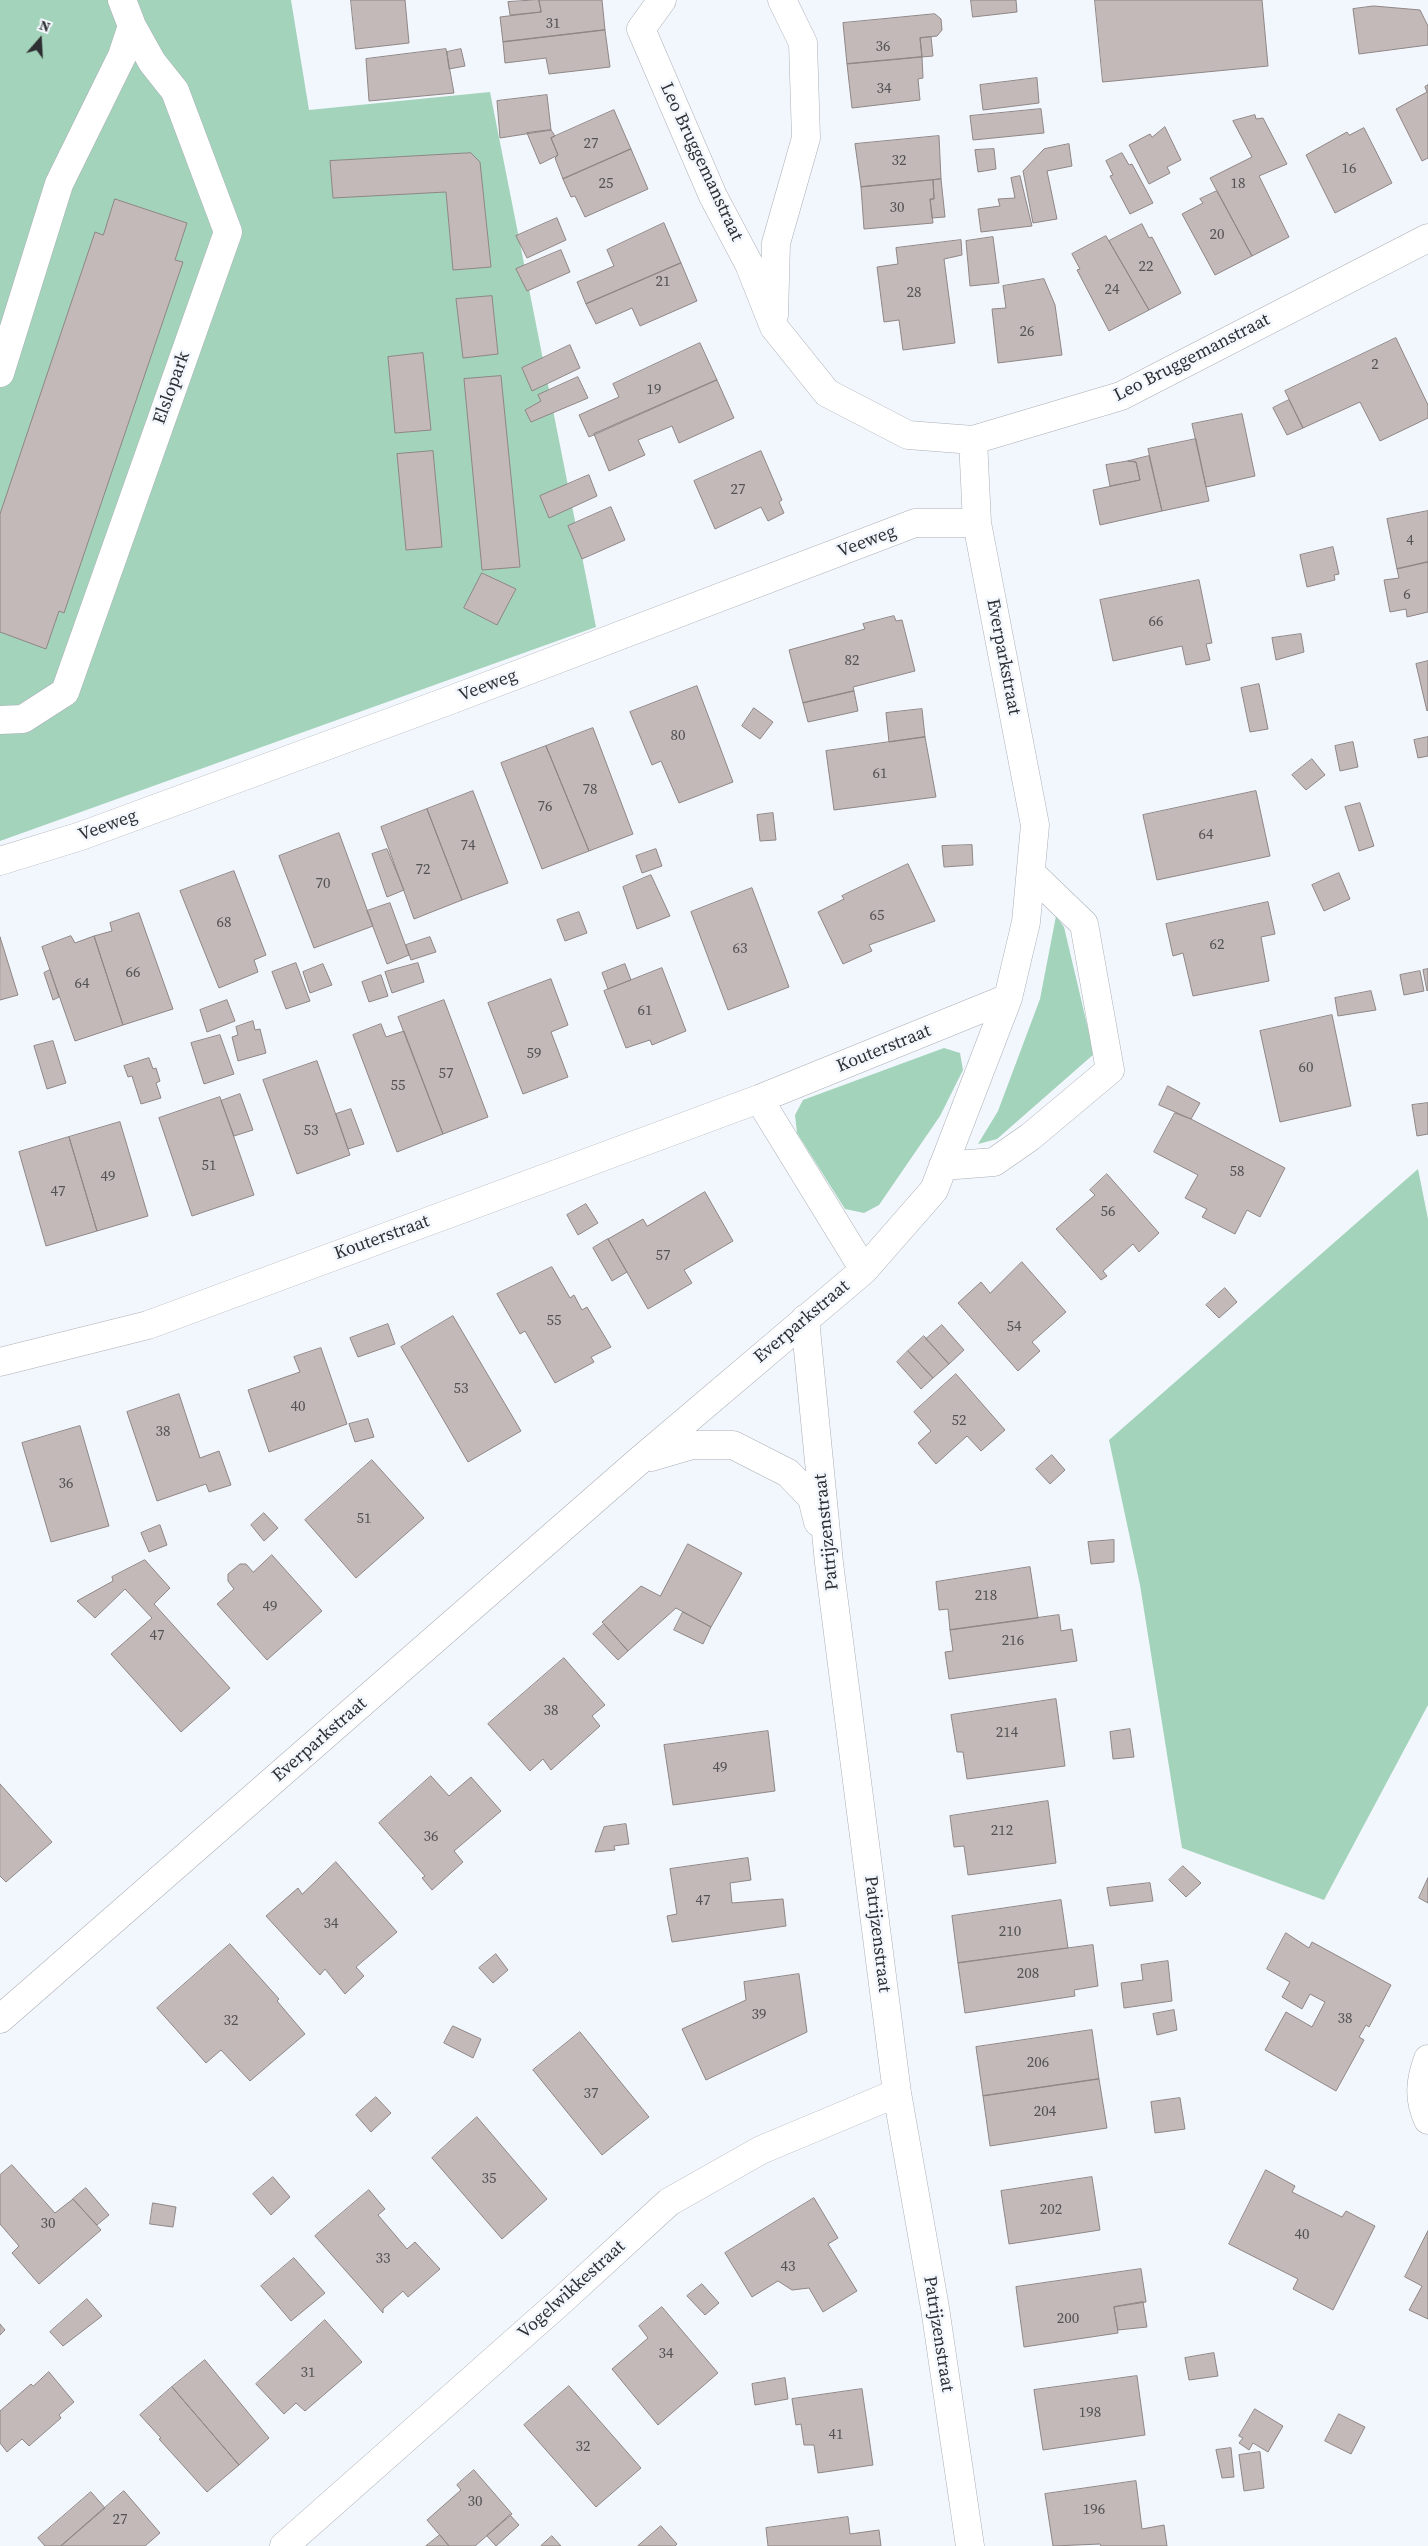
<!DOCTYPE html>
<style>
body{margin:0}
#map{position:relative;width:1428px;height:2546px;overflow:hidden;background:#f2f6fd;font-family:"Source Serif 4",serif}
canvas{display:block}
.north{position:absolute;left:15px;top:15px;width:50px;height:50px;-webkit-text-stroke:4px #f2f6fd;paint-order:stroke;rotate:19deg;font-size:14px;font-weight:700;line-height:20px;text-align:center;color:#2e2f32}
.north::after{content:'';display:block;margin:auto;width:18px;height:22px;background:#2e2f32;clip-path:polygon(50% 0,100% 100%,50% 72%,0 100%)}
</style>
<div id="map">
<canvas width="1428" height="2546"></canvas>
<div class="north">N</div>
</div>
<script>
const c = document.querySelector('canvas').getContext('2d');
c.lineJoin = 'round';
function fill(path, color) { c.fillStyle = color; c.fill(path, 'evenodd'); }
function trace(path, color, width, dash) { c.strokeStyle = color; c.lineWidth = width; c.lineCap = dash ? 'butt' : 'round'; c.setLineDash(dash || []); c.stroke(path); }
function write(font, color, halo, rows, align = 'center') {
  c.font = font + ' "Source Serif 4",serif'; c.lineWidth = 5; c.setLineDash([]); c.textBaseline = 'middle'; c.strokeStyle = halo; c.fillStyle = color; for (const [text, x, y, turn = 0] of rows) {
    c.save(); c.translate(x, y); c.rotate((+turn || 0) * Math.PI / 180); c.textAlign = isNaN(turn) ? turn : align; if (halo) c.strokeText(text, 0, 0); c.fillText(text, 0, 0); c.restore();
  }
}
fill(new Path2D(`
 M0 0H291L309 110 490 92 596 627 0 841Z
 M1056 916 1064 927 1094 1054 997 1139 978 1144 998 1111 1040 999Z
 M944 1048 960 1053 963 1070 940 1116 879 1205 864 1213 845 1209 797 1133 795 1115 803 1100Z
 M1418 1169 1428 1219V1705L1324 1900 1182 1848 1140 1585 1109 1440Z`), '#a3d3ba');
const building = new Path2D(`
 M351 0H405L409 43 356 49Z
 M539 0H602L605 30 503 42 500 17 541 12Z
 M539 0 541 12 510 15 508 2Z
 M971 0H1016L1017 12 973 17Z
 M1095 0H1262L1268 66 1103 82Z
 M1374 6 1420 10 1428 26V45L1359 54 1353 9Z
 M935 14 941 19 942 30 937 36 920 38 922 57 847 64 843 23Z
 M605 30 610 67 549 74 546 58 505 63 503 42Z
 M931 37 933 56 922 57 920 38Z
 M446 49 454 93 369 101 366 59Z
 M461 49 465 66 449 69 447 52Z
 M922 57 923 78 918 79 920 100 852 108 847 64Z
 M1037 78 1039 103 983 110 980 85Z
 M1428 85V158L1422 161 1396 109 1427 92 1425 87Z
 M547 95 551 130 500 138 497 101Z
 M1041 109 1044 133 973 140 970 116Z
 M614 110 631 149 563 179 555 158 558 155 551 138Z
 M1255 115 1256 119 1263 118 1287 164 1259 176 1289 237 1252 256 1210 178 1252 157 1233 121Z
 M1165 127 1181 160 1167 167 1170 173 1149 184 1129 145 1150 134 1152 137Z
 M1364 128 1392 183 1335 213 1306 155 1347 132 1349 135Z
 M551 130 555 136 551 138 558 155 540 164 527 133Z
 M939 136 941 179 861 187 855 144Z
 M1069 144 1072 166 1047 171 1057 219 1033 223 1023 171 1044 149Z
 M631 149 648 189 585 217 575 196 571 197 563 179Z
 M994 149 996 169 978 172 975 150Z
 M471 153 480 162 491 267 453 270 446 192 333 198 330 161Z
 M1122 153 1129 165 1132 164 1153 203 1130 214 1110 176 1113 175 1106 161Z
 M1020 176 1032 226 981 232 978 209 1000 206 998 199 1015 198 1011 178Z
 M941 179 945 217 932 218 930 199H934L933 180Z
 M933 180 934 199H930L933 223 864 229 861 187Z
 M1217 191 1252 256 1215 275 1182 214 1203 203 1200 199Z
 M115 199 187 223 175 260 183 262 64 613 59 611 46 649 0 632V514L95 232 103 235Z
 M557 218 566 240 527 258 516 236Z
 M664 223 681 263 586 304 577 282 614 266 607 250Z
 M1142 224 1149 238 1152 237 1181 293 1149 310 1109 241Z
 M1106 236 1149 310 1109 331 1077 270 1080 269 1072 254Z
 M993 237 999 283 970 286 966 241Z
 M961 240 962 255 944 259 955 343 903 350 899 320 884 322 877 267 898 264 896 248Z
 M561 250 570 272 527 291 516 269Z
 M681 263 697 301 640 326 632 308 596 324 586 304Z
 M1044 279 1055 305 1062 355 998 363 992 309 1006 308 1003 286Z
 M492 296 498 354 463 358 456 299Z
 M1396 338 1428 405V418L1380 441 1360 402 1303 428 1285 391Z
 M700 343 717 380 589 437 579 415 619 397 613 384Z
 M570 345 580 368 532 391 522 368Z
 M423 353 431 430 395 433 388 357Z
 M501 376 520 567 482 570 464 379Z
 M578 377 588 398 531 422 525 410 541 401 538 395Z
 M717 380 734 418 679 443 672 426 638 440 645 455 609 471 594 434Z
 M1289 400 1303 428 1287 435 1273 408Z
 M1242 414 1255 476 1206 487 1192 424Z
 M1196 439 1209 501 1162 511 1148 449Z
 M433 451 442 547 406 550 397 454Z
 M761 451 782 500 779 502 784 513 768 521 761 507 715 529 694 481Z
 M1149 456 1162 511 1100 525 1093 490 1140 480 1136 462 1128 461Z
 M1128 461 1136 462 1140 480 1110 486 1106 465Z
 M589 475 597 496 549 518 540 496Z
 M611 507 625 540 582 559 568 526Z
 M1428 511V562L1397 569 1387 519Z
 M1333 547 1339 574 1334 575 1335 580 1307 587 1300 555Z
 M1428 562V612L1407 617 1406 609 1390 612 1384 580 1399 578 1397 569Z
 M482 573 516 589 497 625 464 608Z
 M1199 580 1212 643 1206 644 1210 660 1186 665 1182 646 1113 661 1100 600Z
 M894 616 896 621 902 620 915 671 853 687 854 691 803 703 789 650 865 629 863 624Z
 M1301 634 1304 652 1276 660 1272 638Z
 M1428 661V710L1427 711 1416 664Z
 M1259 684 1268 729 1250 732 1241 688Z
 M697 686 733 782 679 803 661 761 652 765 630 712Z
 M854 691 858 711 808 722 803 703Z
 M754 708 773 722 760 739 742 726Z
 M922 709 925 737 889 742 886 713Z
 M593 728 633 834 589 851 546 746Z
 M925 737 936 797 834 810 826 751Z
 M1428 737V756L1418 758 1414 740Z
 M1353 742 1358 767 1340 771 1335 746Z
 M546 746 589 851 542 869 501 763Z
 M1312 759 1325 775 1306 790 1292 775Z
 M473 791 508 883 462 900 427 809Z
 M1256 791 1270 856 1157 880 1143 815Z
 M1360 803 1374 846 1359 851 1345 807Z
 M427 809 462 900 414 919 381 827Z
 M773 813 776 840 760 841 757 815Z
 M339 833 373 926 314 948 279 856Z
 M972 845 973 865 944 867 942 846Z
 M387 849 404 890 387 897 372 854Z
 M656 849 662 866 642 873 636 856Z
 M908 864 935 921 869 945 872 951 843 964 818 912 844 899 842 896Z
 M234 871 266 955 254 960 258 972 219 988 180 891Z
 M1339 873 1350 899 1324 911 1312 885Z
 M651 875 670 916 637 929 623 887Z
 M752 888 789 987 728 1010 691 912Z
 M1268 902 1275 934 1261 937 1269 981 1193 996 1183 953 1173 956 1166 924Z
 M390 903 409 955 387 964 367 911Z
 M579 912 587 933 565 941 557 920Z
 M139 913 173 1009 123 1025 94 936 112 931 110 923Z
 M71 936 75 943 94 936 123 1025 75 1041 42 947Z
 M0 937 18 995 0 1000Z
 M430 937 436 952 411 960 406 945Z
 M296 963 310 1001 286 1009 272 972Z
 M418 963 424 982 392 993 385 972Z
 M323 964 332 985 310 993 303 972Z
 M625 964 631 980 608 989 602 973Z
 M662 968 686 1031 652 1045 650 1040 626 1048 604 991Z
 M1428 969V990L1427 991 1423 970Z
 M50 970 59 997 53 1000 44 973Z
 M1420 971 1424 991 1404 995 1400 975Z
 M381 975 388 996 369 1002 362 982Z
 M551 979 568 1025 551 1032 568 1077 523 1094 488 1003Z
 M1371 991 1376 1010 1338 1016 1335 998Z
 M227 1000 235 1021 207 1032 200 1010Z
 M444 1000 488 1117 443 1134 398 1017Z
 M1332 1015 1351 1106 1280 1122 1260 1031Z
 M253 1021 255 1030 260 1029 266 1053 238 1061 232 1037 238 1035 236 1027Z
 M381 1024 386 1037 404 1031 443 1134 397 1152 353 1035Z
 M220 1035 234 1074 204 1084 191 1043Z
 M53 1041 66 1083 47 1089 34 1046Z
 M149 1058 153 1069 156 1068 160 1081 156 1083 161 1098 141 1104 132 1076 128 1077 124 1066Z
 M317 1061 350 1155 297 1174 263 1080Z
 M1168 1086 1200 1103 1191 1119 1159 1105Z
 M240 1094 253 1130 234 1136 221 1101Z
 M220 1097 254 1195 192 1216 159 1118Z
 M1428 1103V1134L1417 1136 1412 1105Z
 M351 1109 364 1144 348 1149 336 1114Z
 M1175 1113 1191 1119 1285 1168 1260 1217 1247 1210 1235 1234 1202 1217 1207 1209 1185 1198 1198 1175 1154 1152Z
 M120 1122 148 1216 97 1231 69 1137Z
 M69 1137 97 1231 46 1246 19 1152Z
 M1107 1174 1159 1233 1139 1252 1133 1244 1103 1271 1107 1276 1101 1280 1056 1229 1095 1195 1090 1190Z
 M705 1192 733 1241 684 1270 692 1283 648 1309 608 1239 643 1219 647 1226Z
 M586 1204 598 1223 578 1235 567 1215Z
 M608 1239 627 1272 612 1281 593 1248Z
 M1022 1262 1066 1312 1032 1342 1040 1351 1018 1371 958 1303 981 1282 990 1293Z
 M552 1267 570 1298 574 1295 582 1310 587 1307 611 1347 591 1357 594 1362 555 1383 525 1331 520 1334 497 1294Z
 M1225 1288 1237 1302 1219 1318 1206 1305Z
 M453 1316 521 1431 468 1462 401 1347Z
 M388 1324 395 1344 358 1357 350 1338Z
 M942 1325 964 1350 949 1364 926 1339Z
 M924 1336 949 1364 933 1378 908 1351Z
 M321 1348 347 1424 269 1452 248 1390 300 1372 294 1357Z
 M908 1351 933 1378 921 1389 897 1362Z
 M956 1374 1005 1430 981 1451 967 1436 936 1464 918 1443 931 1431 914 1412Z
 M179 1394 200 1458 219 1451 231 1485 209 1492 206 1484 157 1501 127 1412Z
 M368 1419 374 1437 355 1442 349 1424Z
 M80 1426 109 1526 51 1542 22 1443Z
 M1052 1455 1065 1470 1050 1484 1036 1469Z
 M372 1460 424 1518 356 1578 305 1520Z
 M264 1513 278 1528 264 1541 251 1525Z
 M160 1525 167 1545 149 1552 141 1533Z
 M1114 1540V1562L1091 1564 1088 1542Z
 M688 1544 742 1573 711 1627 676 1608 628 1651 602 1622 641 1586 660 1596Z
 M272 1555 322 1611 267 1660 217 1604 234 1589 228 1581V1574L240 1564H246L253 1572Z
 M145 1560 170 1588 154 1604 230 1688 181 1732 111 1654 152 1618 125 1589 95 1618 77 1601 113 1581 112 1577Z
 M1030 1567 1038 1618 950 1630 948 1609 939 1610 936 1582Z
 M683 1612 711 1627 703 1644 674 1630Z
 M1059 1615 1061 1631 1072 1629 1077 1661 949 1679 945 1652 953 1651 950 1630Z
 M604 1624 628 1651 618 1660 593 1634Z
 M564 1658 605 1705 592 1716 600 1726 551 1770 543 1759 530 1771 488 1724Z
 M1056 1699 1065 1766 967 1779 963 1752H957L951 1715Z
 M1130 1729 1134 1757 1113 1759 1110 1732Z
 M768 1731 775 1791 673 1805 664 1745Z
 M431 1776 449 1796 471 1777 501 1811 454 1851 463 1862 432 1890 422 1878 425 1876 379 1823Z
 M0 1784 52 1842 6 1882 0 1876Z
 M1048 1801 1056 1863 968 1875 964 1846 954 1847 950 1816Z
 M626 1824 629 1844 614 1846 615 1850 595 1852 604 1827Z
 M748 1858 751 1880 730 1883 732 1903 783 1899 786 1926 672 1942 667 1916 677 1914 670 1869Z
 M336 1862 397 1932 356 1967 364 1976 345 1994 325 1969 320 1975 266 1916 298 1888 302 1894Z
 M1183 1866 1201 1883 1186 1897 1169 1880Z
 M1428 1878V1903L1419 1898Z
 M1150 1883 1153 1901 1110 1906 1107 1888Z
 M1061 1900 1068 1948 958 1963 952 1916Z
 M1286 1933 1309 1948 1312 1942 1391 1985 1369 2027 1366 2025 1359 2037 1364 2040 1336 2091 1265 2050 1286 2012 1312 2027 1325 2002 1310 1994 1302 2009 1282 1997 1290 1982 1267 1969Z
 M230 1944 279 1999 277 2001 305 2034 250 2081 221 2050 206 2063 157 2008Z
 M1093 1945 1098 1986 1074 1990 1075 1996 965 2013 958 1963Z
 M496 1954 508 1970 493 1983 479 1968Z
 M1168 1961 1172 2001 1124 2008 1121 1983 1143 1980 1141 1965Z
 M799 1974 807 2032 706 2080 682 2029 746 2000 744 1982Z
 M1174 2010 1177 2030 1157 2035 1153 2014Z
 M453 2026 481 2039 473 2058 444 2043Z
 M1092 2030 1099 2079 983 2096 976 2047Z
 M580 2032 649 2117 602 2155 533 2070Z
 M1099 2079 1107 2128 990 2146 983 2096Z
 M376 2097 391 2113 371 2132 356 2115Z
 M1180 2098 1185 2129 1155 2133 1151 2102Z
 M477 2117 547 2199 502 2239 432 2158Z
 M12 2165 55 2213 73 2199 101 2230 39 2284 12 2253 19 2246 0 2224V2175Z
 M1266 2170 1295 2186 1292 2192 1342 2217 1346 2211 1375 2226 1333 2310 1293 2289 1298 2279 1229 2244Z
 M273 2177 290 2197 271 2215 253 2194Z
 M1092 2177 1100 2230 1009 2244 1001 2191Z
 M86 2188 109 2215 97 2225 73 2199Z
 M369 2190 385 2209 378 2215 407 2249 415 2242 440 2269 408 2297 403 2291 383 2309V2313L315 2236Z
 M814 2198 838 2238 828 2244 857 2291 823 2312 809 2288 792 2290 778 2281 752 2297 725 2253Z
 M153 2203 176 2207 173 2227 150 2224Z
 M1428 2231V2319L1409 2310 1422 2286 1405 2277Z
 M294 2258 325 2293 291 2321 261 2286Z
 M1141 2269 1146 2302 1114 2307 1118 2333 1024 2347 1016 2287Z
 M702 2284 719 2303 705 2315 687 2296Z
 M87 2299 102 2316 63 2346 50 2332Z
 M1143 2302 1147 2327 1118 2330 1114 2307Z
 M662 2307 718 2373 658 2425 612 2369 648 2338 639 2326Z
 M325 2320 362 2362 305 2411 296 2403 284 2414 256 2384Z
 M0 2324 5 2330 0 2335Z
 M1214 2353 1218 2376 1189 2380 1185 2358Z
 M205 2360 269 2438 239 2465 172 2387Z
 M49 2372 74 2402 59 2415 61 2418 29 2446 22 2439 7 2452 0 2443V2411L31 2384 33 2386Z
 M1137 2376 1145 2435 1043 2450 1034 2390Z
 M785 2378 788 2399 755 2405 752 2384Z
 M569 2386 641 2468 596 2507 524 2425Z
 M172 2387 239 2465 207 2492 159 2439 161 2438 140 2415Z
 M862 2389 873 2465 818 2473 814 2445H804L801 2424 796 2425 792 2399Z
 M1255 2409 1283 2426 1268 2452 1253 2443 1249 2450 1239 2443 1243 2438 1239 2436Z
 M1339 2414 1365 2427 1351 2454 1325 2441Z
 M1231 2448 1234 2477 1222 2478 1216 2450Z
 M1260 2452 1264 2488 1244 2491 1239 2455Z
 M474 2470 512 2514 475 2546H449L427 2520 461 2490 457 2485Z
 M1136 2481 1142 2529 1164 2525 1167 2546H1101L1100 2544 1053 2546 1045 2494Z
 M124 2491 160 2533 145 2546H61Z
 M91 2492 105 2508 61 2546H45L38 2538Z
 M510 2515 519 2525 496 2546 487 2536Z
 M848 2517 850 2534 879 2530 881 2546H768L766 2528Z
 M661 2526 677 2544 675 2546H638Z
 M440 2535 449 2546H426Z
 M552 2536 561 2546H541Z`);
fill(building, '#c2b9b8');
trace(building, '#8f8686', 1);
const street = new Path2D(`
 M662 0 641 29 713 196 749 264 774 327 827 393 908 435 973 440 1121 396 1428 238
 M774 315 776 243 806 138 803 43 782 0
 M0 373 59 184 122 56 132 26
 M0 720 23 719 65 692 228 232 175 91 152 62 132 26 122 0
 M0 861 81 836 448 701 915 523H977
 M759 1099 864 1270
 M943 1166 994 1162 1030 1137 1110 1070 1084 924 1031 873
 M805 1319 829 1563 897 2093 935 2308 970 2546
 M0 1362 148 1325 759 1099 1008 998
 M651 1457 692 1445H733L788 1473 812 1498 818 1522
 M0 2019 640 1460 864 1270 934 1190 1008 998 1026 922 1035 825 977 523 973 440
 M1428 2059C1420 2081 1418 2098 1428 2120
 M284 2546 561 2301 669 2202 761 2150 897 2093`);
trace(street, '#abafb6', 29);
trace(street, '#fff', 28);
write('15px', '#535254', null, [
 ["31",553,24],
 ["36",883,47],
 ["34",884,89],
 ["27",591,144],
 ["32",899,161],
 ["16",1349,169],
 ["25",606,184],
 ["18",1238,184],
 ["30",897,208],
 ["20",1217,235],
 ["22",1146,267],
 ["21",663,282],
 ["24",1112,290],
 ["28",914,293],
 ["26",1027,332],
 ["2",1375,365],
 ["19",654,390],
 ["27",738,490],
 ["4",1410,541],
 ["6",1407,595],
 ["66",1156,622],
 ["82",852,661],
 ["80",678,736],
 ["61",880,774],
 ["78",590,790],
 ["76",545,807],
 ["64",1206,835],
 ["74",468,846],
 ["72",423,870],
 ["70",323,884],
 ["65",877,916],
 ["68",224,923],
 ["62",1217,945],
 ["63",740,949],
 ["66",133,973],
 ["64",82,984],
 ["61",645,1011],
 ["59",534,1054],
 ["60",1306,1068],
 ["57",446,1074],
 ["55",398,1086],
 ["53",311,1131],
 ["51",209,1166],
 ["58",1237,1172],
 ["49",108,1177],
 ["47",58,1192],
 ["56",1108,1212],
 ["57",663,1256],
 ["55",554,1321],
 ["54",1014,1327],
 ["53",461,1389],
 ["40",298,1407],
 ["52",959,1421],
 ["38",163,1432],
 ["36",66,1484],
 ["51",364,1519],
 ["218",986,1596],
 ["49",270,1607],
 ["47",157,1636],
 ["216",1013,1641],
 ["38",551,1711],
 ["214",1007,1733],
 ["49",720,1768],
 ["212",1002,1831],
 ["36",431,1837],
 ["47",703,1901],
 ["34",331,1924],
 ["210",1010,1932],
 ["208",1028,1974],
 ["39",759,2015],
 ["38",1345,2019],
 ["32",231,2021],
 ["206",1038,2063],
 ["37",591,2094],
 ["204",1045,2112],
 ["35",489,2179],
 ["202",1051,2210],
 ["30",48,2224],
 ["40",1302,2235],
 ["33",383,2259],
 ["43",788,2267],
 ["200",1068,2319],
 ["34",666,2354],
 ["31",308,2373],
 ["198",1090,2413],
 ["41",836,2435],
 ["32",583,2447],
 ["30",475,2502],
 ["196",1094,2510],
 ["27",120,2520]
]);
write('18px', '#2e2f32', '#f2f6fd', [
 ["Leo Bruggemanstraat",701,162,65],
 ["Leo Bruggemanstraat",1192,358,-27],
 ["Elslopark",172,388,-70],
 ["Veeweg",867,542,-21],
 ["Everparkstraat",1003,657,79],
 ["Veeweg",488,686,-21],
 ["Veeweg",108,826,-20],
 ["Kouterstraat",884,1049,-22],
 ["Kouterstraat",382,1238,-20],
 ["Everparkstraat",802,1322,-40],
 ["Patrijzenstraat",827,1532,-96],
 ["Everparkstraat",320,1740,-41],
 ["Patrijzenstraat",877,1934,83],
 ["Vogelwikkestraat",572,2290,-42],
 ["Patrijzenstraat",938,2334,81]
]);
</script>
